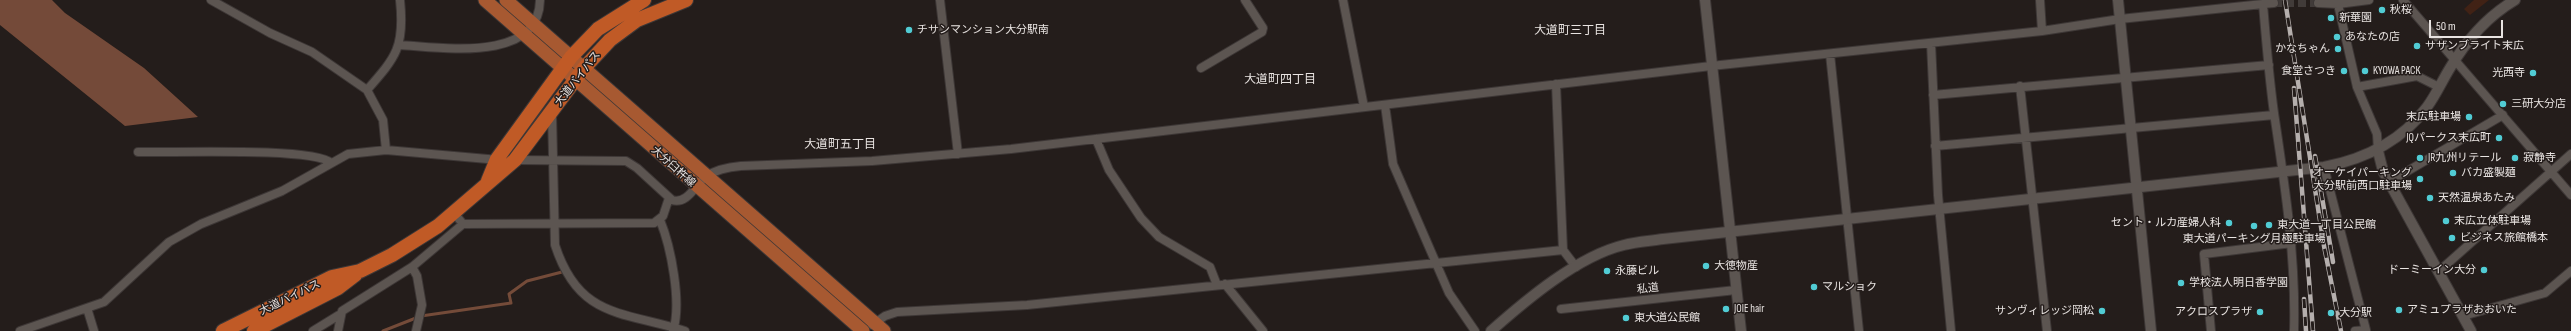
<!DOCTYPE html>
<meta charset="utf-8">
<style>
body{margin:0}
#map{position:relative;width:2571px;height:331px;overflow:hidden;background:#241d1b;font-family:"Sofia Sans Condensed",sans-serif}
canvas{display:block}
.scale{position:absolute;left:2429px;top:20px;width:74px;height:18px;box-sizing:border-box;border:2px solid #e8e3e1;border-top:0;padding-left:5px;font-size:12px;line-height:14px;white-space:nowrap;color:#e8e3e1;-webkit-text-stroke:3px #241d1b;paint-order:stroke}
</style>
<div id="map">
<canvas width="2571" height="331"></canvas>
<div class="scale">50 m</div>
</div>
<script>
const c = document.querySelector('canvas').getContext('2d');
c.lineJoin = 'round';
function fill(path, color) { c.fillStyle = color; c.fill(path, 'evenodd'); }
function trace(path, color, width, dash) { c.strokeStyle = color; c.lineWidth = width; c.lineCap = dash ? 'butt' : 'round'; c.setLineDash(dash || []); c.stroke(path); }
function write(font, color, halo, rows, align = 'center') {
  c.font = font + ' "Sofia Sans Condensed","Noto Sans JP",sans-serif'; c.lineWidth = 3; c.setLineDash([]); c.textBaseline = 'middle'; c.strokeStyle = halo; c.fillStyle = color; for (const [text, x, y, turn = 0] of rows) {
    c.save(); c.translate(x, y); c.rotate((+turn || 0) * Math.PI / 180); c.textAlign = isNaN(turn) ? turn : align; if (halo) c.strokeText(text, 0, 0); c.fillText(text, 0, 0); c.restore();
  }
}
fill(new Path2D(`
 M2474 0H2489L2470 15 2464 9Z`), '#412215');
fill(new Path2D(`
 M0 0H52L65 13 144 68 198 117 125 126 0 25Z`), '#744a39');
trace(new Path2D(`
 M383 331 421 316 511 303 509 294 527 281 562 272`), '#744b39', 3);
trace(new Path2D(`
 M2274 3H2318`), '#413b39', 8, [8, 4]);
const minor = new Path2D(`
 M211 0 270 33 312 52 367 90 383 120 386 150
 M940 0 958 154
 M1343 0 1364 107
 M2040 0 2042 31 2120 19 2263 4C2266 40 2269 77 2274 113 2285 186 2296 257 2294 331
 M2337 0 2357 87 2377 134 2378 151
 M2403 0 2571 195
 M2318 3 2338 4 2369 0
 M2263 4 2274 3
 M1931 43 1938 195 1951 331
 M399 45C440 47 539 64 540 0
 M1830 54 1859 331
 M1201 68 1262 32 1263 28 1245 0
 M1556 84 1563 250
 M2020 86 2047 331
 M2357 87 2417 76 2439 87
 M367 90C396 57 405 47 400 0
 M1933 95 2269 65
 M1385 105 1393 164 1449 293 1475 331
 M552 113 555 245C579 319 623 311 685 331
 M1096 139 1109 170 1141 218 1159 237 1210 267 1217 285
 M1935 146 2274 115
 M138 152C169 153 314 147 331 163
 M513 160 626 161 637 168 672 200C688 205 696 183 707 176 717 169 730 167 741 166L872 161 1011 149 1711 66 2042 31
 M2324 167 2366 330 2355 331
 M2389 182 2503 115
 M454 213 463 224 654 223 663 216 669 198
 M660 220C671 247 682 303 673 331
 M412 267 417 276 422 305 416 331
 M2438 272 2571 154
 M1225 284 1263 331
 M87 308 94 331
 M1561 309 1736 290
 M2463 316 2545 293 2571 271
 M872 325 885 316 897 312 1027 305 1563 250 1576 267
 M20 331 104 302 169 242 201 224 282 191 348 154 386 150 499 160
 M313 331 339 315
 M338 331 342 311 412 267 463 224
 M2211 331 2204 254 2292 243`);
const tertiary = new Path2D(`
 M1705 0 1741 331
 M2118 0 2151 331
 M2378 151 2383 171 2471 331
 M1491 331C1526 300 1578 256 1624 245 1636 242 1650 241 1663 239L2324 167C2365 159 2401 142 2427 107 2436 95 2442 81 2450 68 2466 41 2488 16 2515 0`);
const primary = new Path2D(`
 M485 0 863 331
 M506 0 884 331`);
const trunk = new Path2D(`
 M488 181 497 159 571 57 598 29 644 0
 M223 331 332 277 360 271 392 255 438 226 515 160 584 68 610 40 637 20 686 0
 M254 331 338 288 355 275`);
trace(minor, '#3d3736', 10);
trace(tertiary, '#3d3736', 12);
trace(primary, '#3d3736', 15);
trace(trunk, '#3d3736', 16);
trace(minor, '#5c5551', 8);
trace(tertiary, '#5c5551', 10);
trace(primary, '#a75931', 13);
trace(trunk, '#c05a26', 14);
const rail = new Path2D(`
 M2285 0 2324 246 2341 331
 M2294 88 2313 331
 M2315 156 2333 262
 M2304 299 2306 331`);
trace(rail, '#b5afad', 4.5);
trace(rail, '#241d1b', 3, [9]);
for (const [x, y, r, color] of [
 [2382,10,4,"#51ccd4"],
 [2331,18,4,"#51ccd4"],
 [909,30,4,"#51ccd4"],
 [2337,37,4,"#51ccd4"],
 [2417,46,4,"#51ccd4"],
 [2338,49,4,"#51ccd4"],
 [2344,71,4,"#51ccd4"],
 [2365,71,4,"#51ccd4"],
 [2533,73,4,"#51ccd4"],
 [2503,104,4,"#51ccd4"],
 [2469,117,4,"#51ccd4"],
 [2499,138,4,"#51ccd4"],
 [2420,158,4,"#51ccd4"],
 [2515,158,4,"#51ccd4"],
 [2453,173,4,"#51ccd4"],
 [2420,179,4,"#51ccd4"],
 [2430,198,4,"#51ccd4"],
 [2446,221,4,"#51ccd4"],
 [2229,223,4,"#51ccd4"],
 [2269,225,4,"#51ccd4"],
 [2254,226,4,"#51ccd4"],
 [2452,238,4,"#51ccd4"],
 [1706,266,4,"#51ccd4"],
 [2484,270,4,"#51ccd4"],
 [1607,271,4,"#51ccd4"],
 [2181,283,4,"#51ccd4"],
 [1814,287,4,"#51ccd4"],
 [1726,309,4,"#51ccd4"],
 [2399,310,4,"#51ccd4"],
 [2102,311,4,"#51ccd4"],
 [2260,312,4,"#51ccd4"],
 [2331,313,4,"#51ccd4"],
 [1626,318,4,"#51ccd4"]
]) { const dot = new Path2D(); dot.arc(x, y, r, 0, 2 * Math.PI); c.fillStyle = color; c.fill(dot); trace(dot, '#241d1b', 1.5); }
write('11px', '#e8e3e1', '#241d1b', [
 ["秋桜",2390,10],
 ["新華園",2339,18],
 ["チサンマンション大分駅南",917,30],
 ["あなたの店",2345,37],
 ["サザンブライト末広",2425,46],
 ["かなちゃん",2330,49,"right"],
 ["食堂さつき",2336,71,"right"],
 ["KYOWA PACK",2373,71],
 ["光西寺",2525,73,"right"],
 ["三研大分店",2511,104],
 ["末広駐車場",2461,117,"right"],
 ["JQパークス末広町",2491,138,"right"],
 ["JR九州リテール",2428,158],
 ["寂静寺",2523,158],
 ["オーケイパーキング",2412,173,"right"],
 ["大分駅前西口駐車場",2412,186,"right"],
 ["バカ盛製麺",2461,173],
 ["天然温泉あたみ",2438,198],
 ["末広立体駐車場",2454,221],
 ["セント・ルカ産婦人科",2221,223,"right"],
 ["東大道一丁目公民館",2277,225],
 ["ビジネス旅館橋本",2460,238],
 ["東大道パーキング月極駐車場",2254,239,"center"],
 ["大徳物産",1714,266],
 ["ドーミーイン大分",2476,270,"right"],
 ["永藤ビル",1615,271],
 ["学校法人明日香学園",2189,283],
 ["マルショク",1822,287],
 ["JOIE hair",1734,309],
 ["アミュプラザおおいた",2407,310],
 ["サンヴィレッジ岡松",2094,311,"right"],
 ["アクロスプラザ",2252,312,"right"],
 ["大分駅",2339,313],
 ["東大道公民館",1634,318]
], 'left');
write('11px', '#e8e3e1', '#241d1b', [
 ["大道バイパス",578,79,-52],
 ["大分臼杵線",673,167,42],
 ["私道",1648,289,-6],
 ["大道バイパス",290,298,-26]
]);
write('12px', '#e8e3e1', '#241d1b', [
 ["大道町三丁目",1570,31],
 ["大道町四丁目",1280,80],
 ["大道町五丁目",840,145]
]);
</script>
